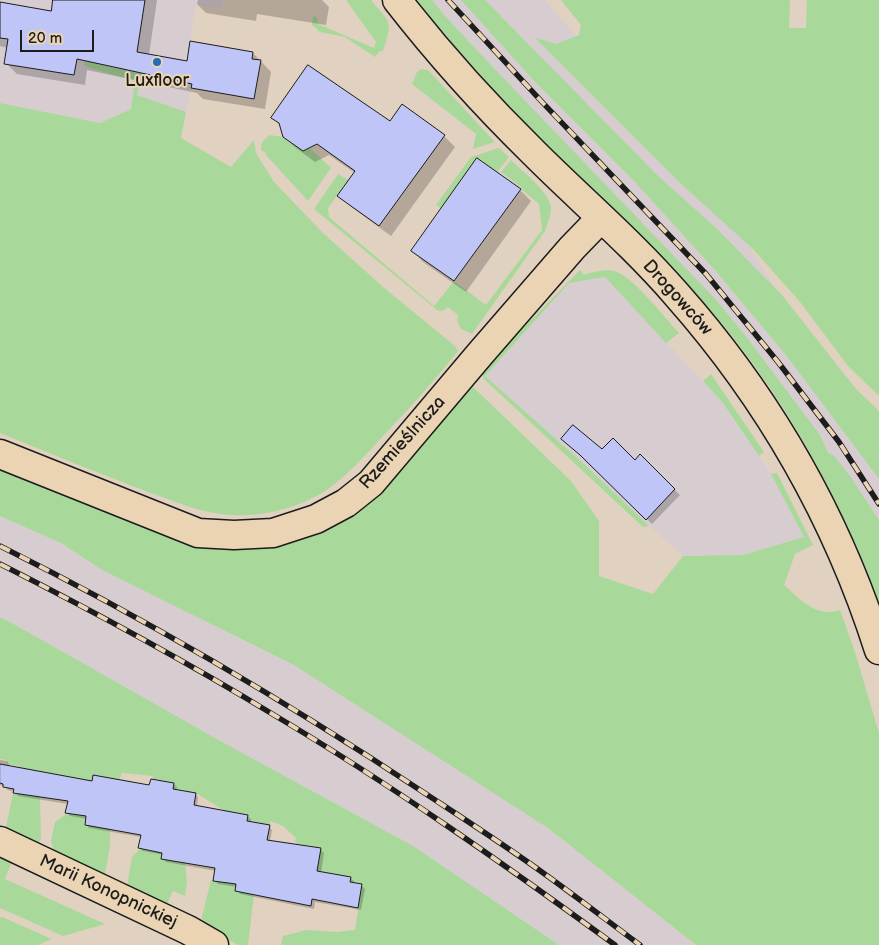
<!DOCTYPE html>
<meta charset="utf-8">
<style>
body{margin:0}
#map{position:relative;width:879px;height:945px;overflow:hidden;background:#e1d1c1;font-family:"Balsamiq Sans",sans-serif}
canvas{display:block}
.scale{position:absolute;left:20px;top:30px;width:74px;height:22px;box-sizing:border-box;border:2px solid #1c1c1c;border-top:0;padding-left:6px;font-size:15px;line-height:18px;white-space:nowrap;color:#1c1c1c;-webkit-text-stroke:4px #ead4b3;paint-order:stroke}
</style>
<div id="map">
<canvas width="879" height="945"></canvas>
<div class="scale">20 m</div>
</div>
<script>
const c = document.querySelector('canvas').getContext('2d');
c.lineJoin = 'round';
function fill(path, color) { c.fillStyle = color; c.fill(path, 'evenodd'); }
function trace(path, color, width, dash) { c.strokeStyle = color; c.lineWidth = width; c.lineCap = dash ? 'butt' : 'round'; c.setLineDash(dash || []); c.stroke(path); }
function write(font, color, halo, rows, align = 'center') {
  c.font = font + ' "Balsamiq Sans",sans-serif'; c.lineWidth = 4; c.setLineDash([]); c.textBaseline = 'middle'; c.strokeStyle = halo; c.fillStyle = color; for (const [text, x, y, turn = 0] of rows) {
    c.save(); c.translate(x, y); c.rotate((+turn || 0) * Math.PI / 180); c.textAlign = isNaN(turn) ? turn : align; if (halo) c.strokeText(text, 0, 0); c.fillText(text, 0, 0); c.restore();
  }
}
fill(new Path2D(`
 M0 0H223L221 8 196 5 187 61 196 63 181 138 131 109 100 123 0 103Z
 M429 0H545L730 216 796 322 879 434V576L817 436 721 308Z
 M605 277 723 403 776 481 805 537 743 555 683 556 620 500 584 464 485 376 569 283Z
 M0 516 61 543 102 570 294 665 425 745 548 828 696 945H447L224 743 12 623 0 617Z`), '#d7cdd1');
fill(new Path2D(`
 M95 0H110L101 65 142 74 137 95 186 112 181 138 231 167 254 140 256 153 274 182 323 233 383 287 455 346 458 351C434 381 409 409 383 436 365 456 347 476 325 491 298 508 263 517 231 515 203 514 174 501 148 492 98 473 49 453 0 433V103L100 123 131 109 135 81 84 66Z
 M346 0H371C391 24 393 20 383 51H380L375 57 345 37 320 32 312 25 313 16 317 17 318 24 374 48 376 42Z
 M416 0H432L445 16 490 64 718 302 748 339 820 435 828 453 834 456 850 476 879 520V604C871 584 864 563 855 543 822 468 780 396 728 331 679 270 621 217 564 162 511 111 463 57 416 0Z
 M461 0H485L658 176 715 227 782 295 856 389 879 411V479L786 355 714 269 635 182 537 84Z
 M561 0H790L789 28H806L807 0H879V396L848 366 800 302 753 249 680 183 534 37 556 44 579 35 581 25Z
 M421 69 428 70 495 142 473 149 476 134 412 84 417 72Z
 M270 135 283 137 303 151 310 148 331 168 308 201 266 155V153L261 150C261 142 264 139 270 135Z
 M499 148 509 157 497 172 477 158 441 208 436 205 471 157Z
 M511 160C522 171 550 192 551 208 551 216 547 224 545 231L472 334 461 329 457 320 458 315 448 307 443 311 437 310 314 209 338 174 348 180 328 208 329 217 434 306 454 281 486 305 542 230 539 204 521 189V187L501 172Z
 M580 270 584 275C593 272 604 269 614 271 632 275 665 318 679 333L666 343 605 277 569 283 485 376 584 464 649 526 643 527 484 379 482 373 483 369Z
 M711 374 764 452 759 456 723 403 703 381Z
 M471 385 571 481 599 521V576L653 594 683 556 743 555 804 537 771 474 777 473 813 545 795 554 784 585C800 599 816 618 840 610L854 649 879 733V945H696L548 828 294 665 102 570 61 543 0 516V465L183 541 221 549 271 546Z
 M0 617 12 623 224 743 413 846 559 945H281L283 936 306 930 337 932 355 930 362 884 350 882 351 877 317 871 321 848 297 844 295 841 296 838 283 826 270 821V825L247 821 248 815 225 811 196 793 173 789 174 783 153 779V776L122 773 119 780 92 781 44 772 40 798 41 838 38 847 5 832 13 793 36 796 18 766 6 764 7 760 0 759Z
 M68 813 86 817 85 825 110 829V847L105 874 103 877 55 855 51 841 55 822Z
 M140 849 162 853 161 859 185 863 187 882 185 896 173 891 165 908 131 891 127 886 132 857Z
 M0 856 12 861 5 879 105 924 63 936 0 908Z
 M211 880 236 884 254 894 248 945H238L200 925Z
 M2 917 52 939 38 945H0V918Z`), '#a9d99a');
fill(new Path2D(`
 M54 0H157L149 55 188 63 253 53 271 72 265 109 203 99 197 93 87 70 85 85 17 74 6 63 8 48 0 46V3L52 12Z
 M198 0H322L329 7 326 25 257 14 256 21 206 13 197 4Z
 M273 118 390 123 444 136 455 147 391 236 350 206 339 195 355 173 329 155 315 162 296 148 284 137 281 126Z
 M520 190 531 201 466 292 423 262 412 250Z
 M602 451 635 461 640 456 680 495 652 524 586 460Z
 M0 760 7 761 10 766 17 767 20 769 93 783 150 787 174 784 177 787 176 791 195 794 198 797 197 807 247 816 251 819 250 823 269 826 272 830 270 841 320 849 324 853 321 873 350 878 354 881 353 884 361 885 365 889 361 910 315 902 314 909 240 894 237 890V887L218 884 214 880 216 871 166 862 162 858 163 855 143 851 140 848 141 837 89 828 86 824 87 819 70 816 67 812 68 804 18 796 15 792 8 790 4 786 0 785Z`), '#0003');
const building = new Path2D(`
 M53 0H145L137 52 187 61 190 41 253 52 252 59 261 60 254 99 191 88 192 84 77 59 74 75 4 64 8 39 0 38V2L51 11Z
 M308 65 390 121 402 104 445 135 379 226 337 196 355 171 317 144 303 151 283 137 279 123 271 118Z
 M477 158 521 189 454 281 411 251Z
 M573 425 602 449 613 438 635 460 640 454 675 489 646 520 580 455 561 439Z
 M0 764 92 781 93 775 149 785 151 779 174 783 173 789 196 793 194 805 248 815 247 821 270 825 267 840 321 848 317 871 351 877 350 882 362 884 358 908 312 899 311 906 235 891 236 884 213 881 215 868 161 859 162 853 138 848 141 835 85 825 86 816 65 813 68 801 13 793 14 789 3 787V784L0 783Z`);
fill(building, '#bfc5f7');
trace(building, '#1c1c1c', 1);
const minor = new Path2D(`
 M0 454 198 533 234 535 273 533 316 519 346 503 371 483 480 354 572 248 601 218
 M0 841 188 930 214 945`);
const tertiary = new Path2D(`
 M397 0C439 54 485 105 534 153 581 200 633 244 677 295 769 399 837 518 879 650`);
trace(minor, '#1c1c1c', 31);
trace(tertiary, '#1c1c1c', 31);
trace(minor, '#ead4b3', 28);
trace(tertiary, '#ead4b3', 28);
const rail = new Path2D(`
 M448 0 543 103 706 274 778 362 839 442 879 504
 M0 546C146 619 287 702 423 792 464 819 506 846 546 875 578 898 609 922 640 945
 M0 564C93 611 185 661 274 715 392 785 504 864 615 945`);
trace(rail, '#1c1c1c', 5.5);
trace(rail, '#ead4b3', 4, [11]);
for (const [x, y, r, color] of [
 [157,62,5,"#1f6fb2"]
]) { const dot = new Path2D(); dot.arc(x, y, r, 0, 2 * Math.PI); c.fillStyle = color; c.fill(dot); trace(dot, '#ead4b3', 2); }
write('18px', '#1c1c1c', '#ead4b3', [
 ["Luxfloor",157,81]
]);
write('18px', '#1c1c1c', '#ead4b3', [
 ["Drogowców",677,298,48],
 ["Rzemieślnicza",403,443,-48],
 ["Marii Konopnickiej",108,892,25]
]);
</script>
